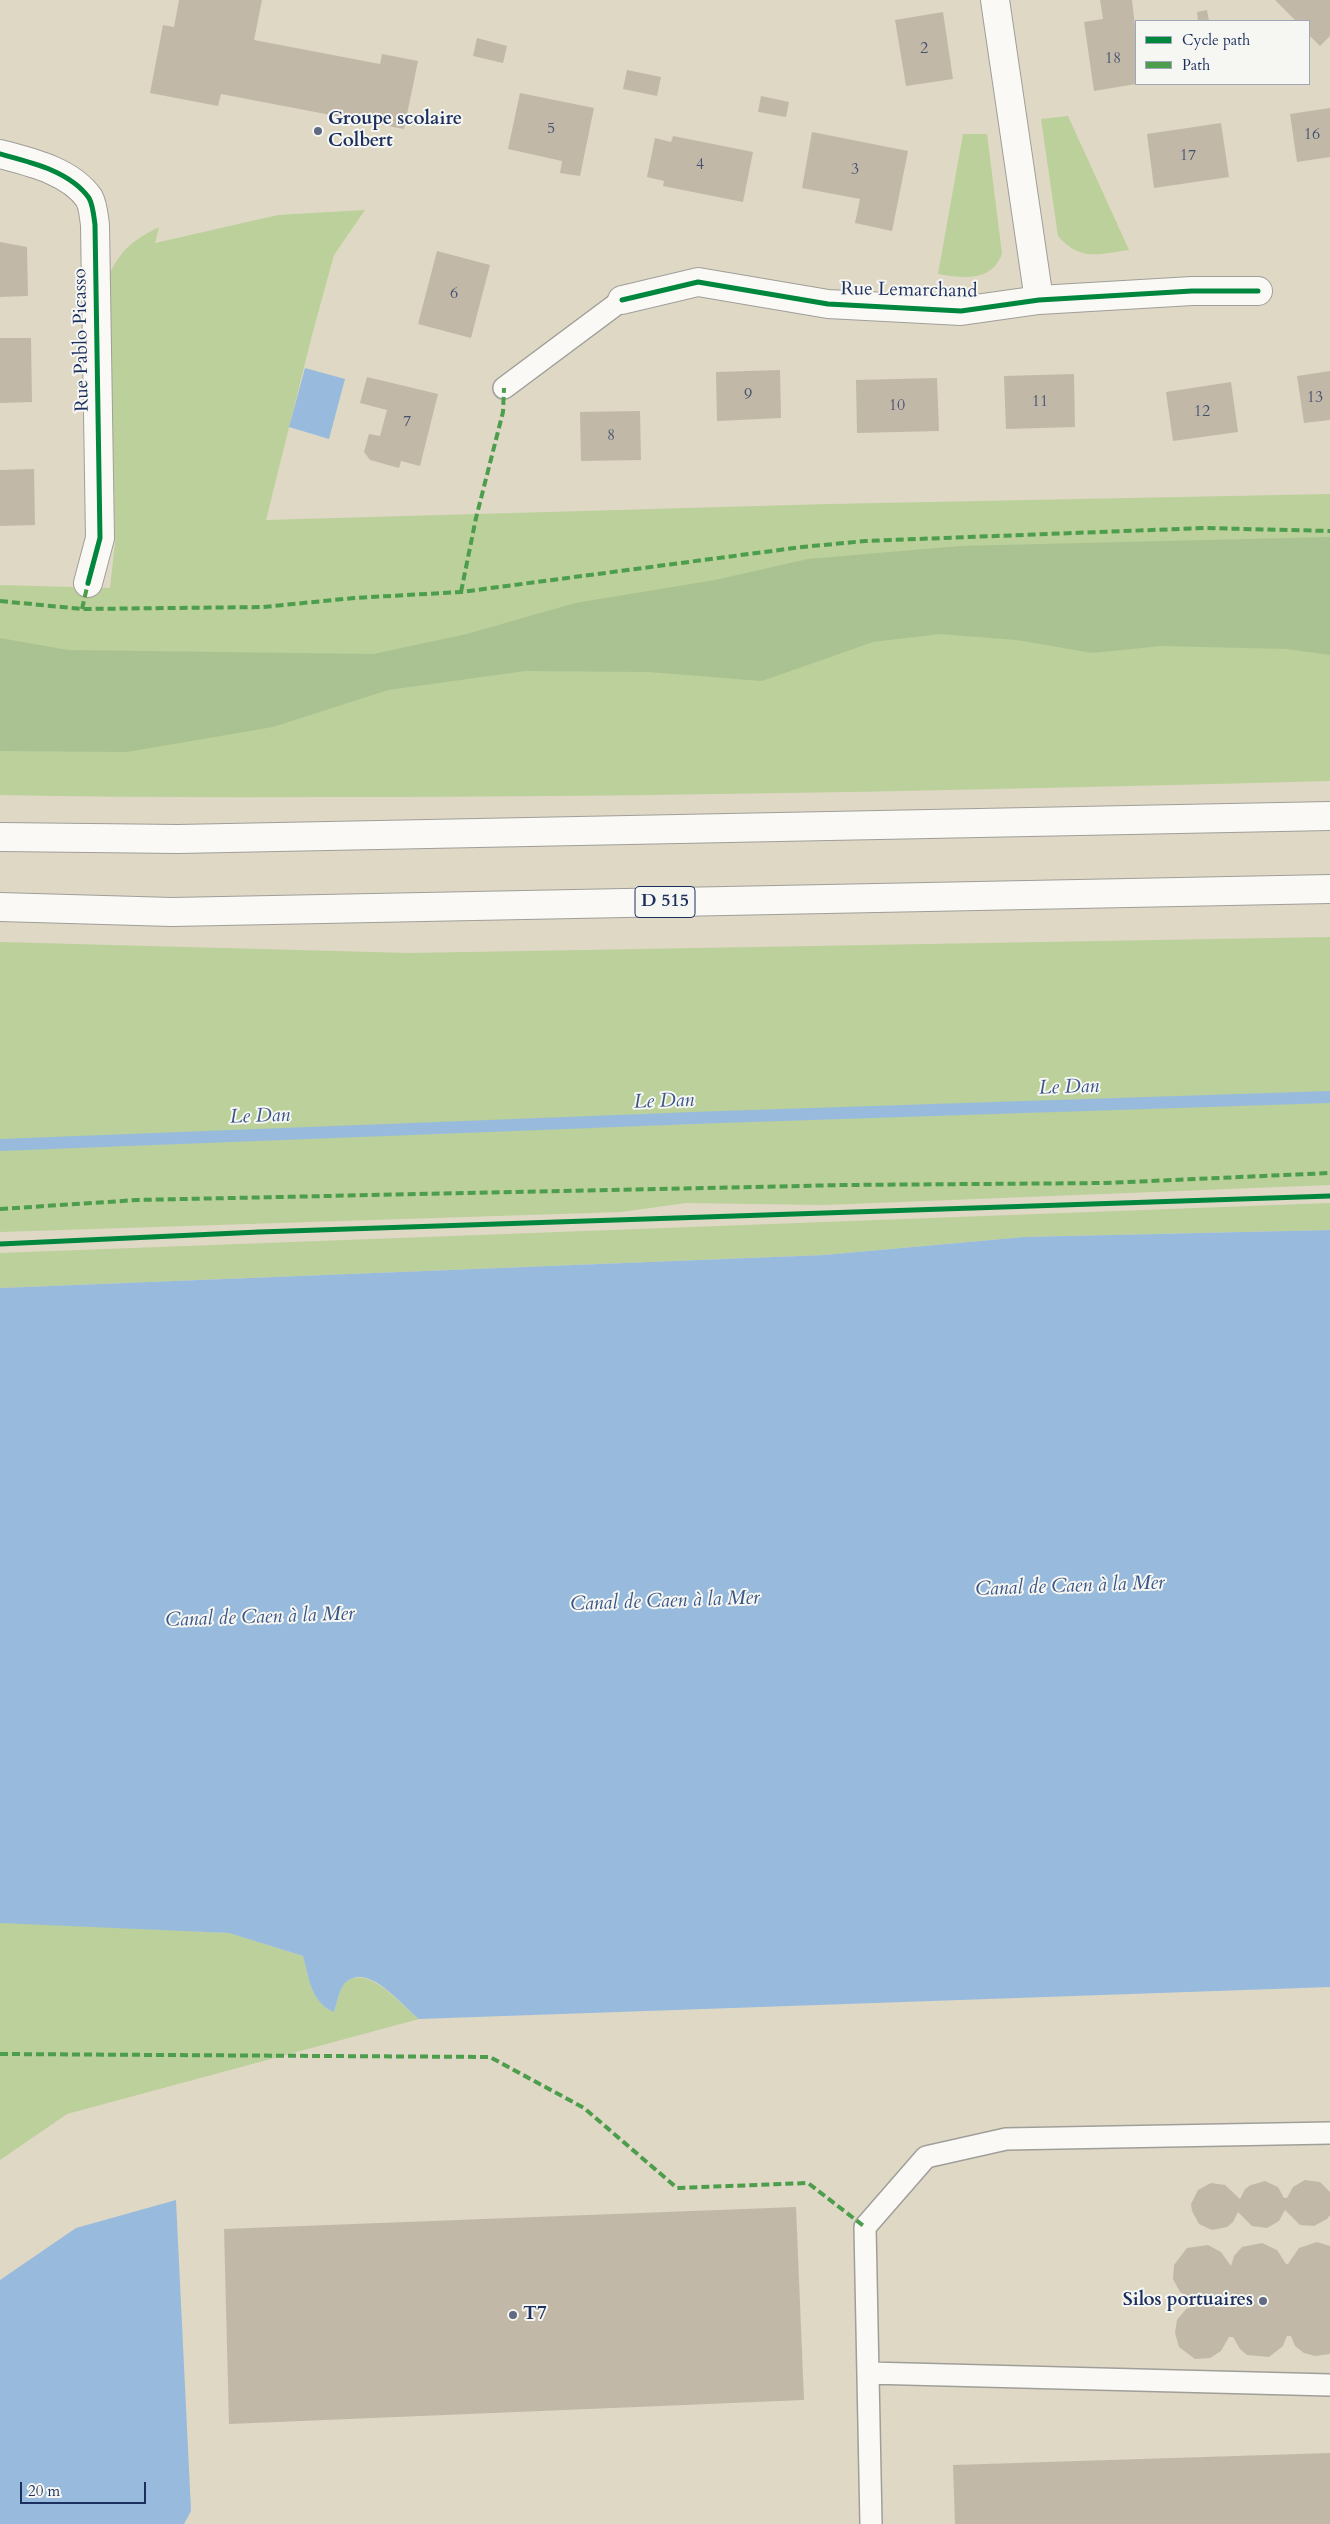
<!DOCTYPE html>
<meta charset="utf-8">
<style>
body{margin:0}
#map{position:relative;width:1330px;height:2524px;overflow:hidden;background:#dfd8c5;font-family:Cardo,serif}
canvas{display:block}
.legend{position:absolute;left:1135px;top:20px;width:175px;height:65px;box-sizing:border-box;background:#f6f6f2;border:1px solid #9ea6b7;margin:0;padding:6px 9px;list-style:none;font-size:15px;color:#1b2f5e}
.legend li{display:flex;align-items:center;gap:10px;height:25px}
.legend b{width:25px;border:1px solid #9ea6b7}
.scale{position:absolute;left:20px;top:2482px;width:126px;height:22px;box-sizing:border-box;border:2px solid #1b2f5e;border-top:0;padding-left:6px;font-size:15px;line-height:18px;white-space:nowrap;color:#1b2f5e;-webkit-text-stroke:4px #f6f6f2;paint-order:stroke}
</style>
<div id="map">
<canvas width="1330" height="2524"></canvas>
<ul class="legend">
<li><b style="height:6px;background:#00873e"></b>Cycle path</li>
<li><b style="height:6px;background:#4c9d4c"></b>Path</li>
</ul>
<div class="scale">20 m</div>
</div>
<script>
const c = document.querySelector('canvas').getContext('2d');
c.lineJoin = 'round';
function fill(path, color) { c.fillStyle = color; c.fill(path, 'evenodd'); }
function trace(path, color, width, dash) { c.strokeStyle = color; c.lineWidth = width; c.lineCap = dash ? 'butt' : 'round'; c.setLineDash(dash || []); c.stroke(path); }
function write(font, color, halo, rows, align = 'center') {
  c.font = font + ' Cardo,serif'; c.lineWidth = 4; c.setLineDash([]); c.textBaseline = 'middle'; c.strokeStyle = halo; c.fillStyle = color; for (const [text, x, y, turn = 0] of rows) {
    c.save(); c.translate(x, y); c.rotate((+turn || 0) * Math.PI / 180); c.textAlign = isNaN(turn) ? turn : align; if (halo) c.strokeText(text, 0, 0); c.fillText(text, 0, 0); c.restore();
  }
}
fill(new Path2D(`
 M1068 116 1129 250C1098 254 1081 262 1058 236L1041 119Z
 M963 134H987L1002 254C1000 258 997 265 993 268 979 281 955 277 938 274Z
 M365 210 334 255 312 335 266 520 829 504 1330 494V781C1020 789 711 796 401 797 267 797 134 798 0 795V585L110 588 115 543 110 273C123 247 134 240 159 227L155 243 278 215Z
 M1330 937V1185L824 1205 686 1203 621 1212 0 1232V942L410 953Z
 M1330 1203V1230L1024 1237 824 1255 0 1288V1253Z
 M10 1922 229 1933 303 1956C309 1978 311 2003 334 2012 337 2004 339 1989 345 1983 368 1962 401 2006 419 2019L67 2114 0 2160V1923Z`), '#bbd09a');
fill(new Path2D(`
 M1330 537V655L1287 649 1162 646 1092 653 1017 640 939 634 873 642 762 681 649 672 525 671 388 690 273 727 127 752 0 751V638L68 650 373 654 467 634 575 603 715 580 808 559 960 546Z`), '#aac192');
fill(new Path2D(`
 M305 368 345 379 329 439 289 427Z
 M1330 1230V1987L419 2019C402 2006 368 1961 345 1983 339 1989 337 2004 334 2012 311 2003 309 1978 303 1956L229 1933 0 1923V1288L824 1255 1024 1237Z
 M176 2200 191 2511 184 2524H0V2280L76 2228Z`), '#98bbdd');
trace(new Path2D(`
 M0 1145 720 1117 1330 1097`), '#98bbdd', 12);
fill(new Path2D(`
 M179 0H262L254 40 380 64 382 54 418 61 404 129 221 94 218 106 150 93 163 25 174 27Z
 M1100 0H1132L1136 35V84L1094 91 1084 22 1103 19Z
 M1275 0H1330V36L1320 46 1309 35V21H1296Z
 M1207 10 1209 21H1198L1197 12Z
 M943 12 953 79 906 86 895 20Z
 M477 38 507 46 503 63 473 56Z
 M627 70 661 77 657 96 623 89Z
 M520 93 594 108 580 176 560 173 562 161 508 149Z
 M761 96 789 102 786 117 758 112Z
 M1330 108V157L1297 162 1290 114Z
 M1221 123 1229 177 1154 188 1147 134Z
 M812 132 908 151 892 231 855 223 860 199 802 188Z
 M673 136 753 152 743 202 663 186 664 181 647 177 655 138 671 142Z
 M0 242 27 247 28 296 0 297Z
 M437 251 490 265 471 338 418 324Z
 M0 338H31L32 402 0 403Z
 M780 370 781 418 717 421 716 372Z
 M1330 371V420L1304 423 1297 376Z
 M1074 374 1075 427 1006 429 1004 376Z
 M367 377 438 394 420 466 401 461 399 468 370 460 364 452 369 434 380 436 387 410 360 403Z
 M937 378 939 431 857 433 856 380Z
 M1231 382 1238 432 1173 441 1166 392Z
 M640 411 641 460 581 461 580 412Z
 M34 469 35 525 0 526V470Z
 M1305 2180 1320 2182 1330 2192V2215L1327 2219 1314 2226 1300 2225 1285 2210 1279 2221 1267 2228 1252 2226 1238 2212 1233 2222 1227 2227 1212 2230 1199 2224 1192 2211 1191 2204 1198 2190 1211 2183 1225 2185 1240 2199 1245 2189 1251 2185 1265 2181 1278 2187 1284 2198H1287L1293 2187Z
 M796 2207 804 2400 229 2424 224 2229Z
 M1317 2242 1330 2246V2354L1315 2356 1304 2353 1295 2346 1291 2336H1287L1283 2346 1269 2357 1247 2355 1240 2349 1233 2337H1229L1221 2351 1210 2358 1195 2359 1179 2347 1175 2333 1177 2320 1186 2309 1200 2304 1180 2292 1173 2279 1174 2265 1187 2248 1208 2245 1221 2252 1231 2266 1234 2256 1242 2247 1262 2243 1277 2250 1286 2264H1288L1299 2248Z
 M1330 2453V2524H955L953 2465Z`), '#c2b8a8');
const lane = new Path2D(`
 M504 388 622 300
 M869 2373 1330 2385
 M871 2524 865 2227 926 2157 1006 2139 1330 2133`);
const street = new Path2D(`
 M995 0 1039 300
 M0 154C30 162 70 171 89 198 93 205 94 217 95 225L100 538 88 583
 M622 300 698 282 828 304 961 311 1039 300 1192 291H1258`);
const highway = new Path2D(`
 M0 837 178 839 1330 816
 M0 907 172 912 1330 889`);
trace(lane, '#a09e99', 24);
trace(street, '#a09e99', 30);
trace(highway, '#a09e99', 30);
trace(lane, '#faf9f6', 21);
trace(street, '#faf9f6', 28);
trace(highway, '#faf9f6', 28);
trace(new Path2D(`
 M461 592 476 518 503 412 504 388
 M0 601 82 609 263 607 354 598 461 592 802 547 865 541 1204 528 1330 531
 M82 609 88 583
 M0 1209 137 1200 845 1185 1106 1183 1330 1173
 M0 2054 490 2057 584 2108 677 2188 808 2183 865 2227`), '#4c9d4c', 4, [8, 4]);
trace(new Path2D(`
 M0 154C30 162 70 171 89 198 93 205 94 217 95 225L100 538 88 583
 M622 300 698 282 828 304 961 311 1039 300 1192 291H1258
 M0 1244 259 1232 1330 1196`), '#00873e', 5);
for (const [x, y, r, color] of [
 [318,131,5,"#606a82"],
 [1263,2301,5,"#606a82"],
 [513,2315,5,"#606a82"]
]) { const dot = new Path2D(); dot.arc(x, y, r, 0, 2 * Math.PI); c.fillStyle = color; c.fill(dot); trace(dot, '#f6f6f2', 2); }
write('16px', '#455170', null, [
 ["2",924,49],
 ["18",1113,59],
 ["5",551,129],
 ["16",1312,135],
 ["17",1188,156],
 ["4",700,165],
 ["3",855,170],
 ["6",454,294],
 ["9",748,395],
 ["13",1315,398],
 ["11",1040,402],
 ["10",897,406],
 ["12",1202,412],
 ["7",407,422],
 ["8",611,436]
]);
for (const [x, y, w] of [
 [665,902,60]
]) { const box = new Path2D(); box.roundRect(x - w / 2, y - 15.5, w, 31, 4); c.fillStyle = '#f6f6f2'; c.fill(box); trace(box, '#1b2f5e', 1); }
write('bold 18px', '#1b2f5e', null, [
 ["D 515",665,902]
]);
write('bold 19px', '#1b2f5e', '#f6f6f2', [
 ["Groupe scolaire",328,120],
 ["Colbert",328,142],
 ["Silos portuaires",1253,2301,"right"],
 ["T7",523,2315]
], 'left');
write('19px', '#1b2f5e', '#f6f6f2', [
 ["Rue Lemarchand",909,291,1],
 ["Rue Pablo Picasso",82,340,-91]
]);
write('italic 20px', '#375587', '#f6f6f2', [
 ["Le Dan",1069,1088,-2],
 ["Le Dan",664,1102,-2],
 ["Le Dan",260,1117,-2],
 ["Canal de Caen à la Mer",1070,1587,-2],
 ["Canal de Caen à la Mer",665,1602,-2],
 ["Canal de Caen à la Mer",260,1618,-2]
]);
</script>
